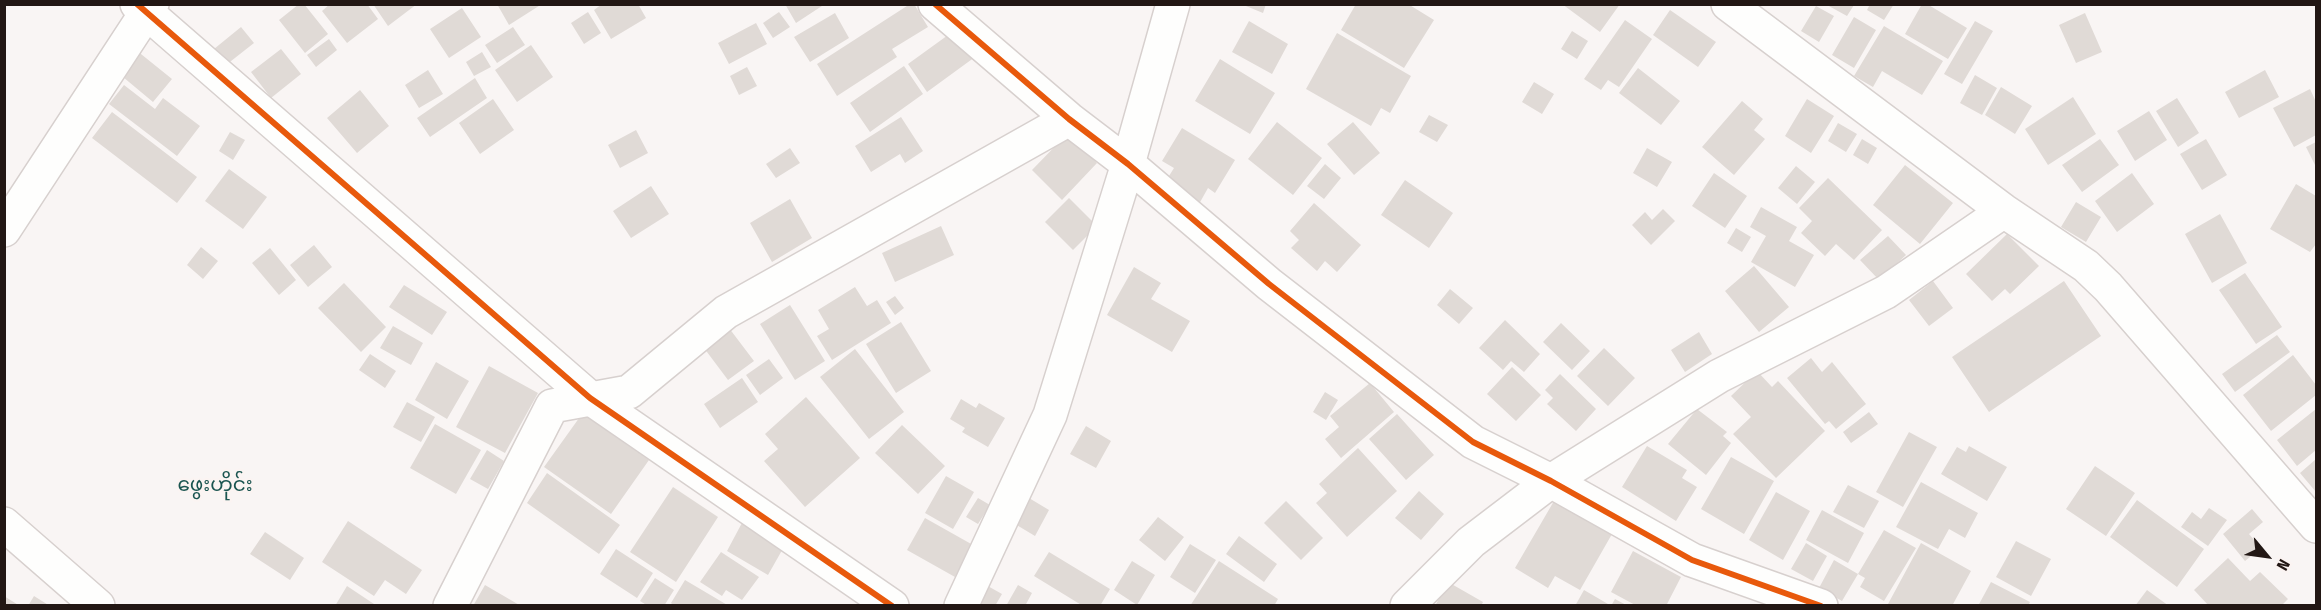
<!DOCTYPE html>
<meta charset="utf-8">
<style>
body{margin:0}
#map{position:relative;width:2321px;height:610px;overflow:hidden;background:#f9f5f4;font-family:"Fira Sans Condensed",sans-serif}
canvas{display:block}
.frame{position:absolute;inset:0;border:6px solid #221714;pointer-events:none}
.north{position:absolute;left:2237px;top:526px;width:60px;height:60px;-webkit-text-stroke:4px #fbf4f2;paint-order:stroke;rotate:119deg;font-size:16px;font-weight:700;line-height:24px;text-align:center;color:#221714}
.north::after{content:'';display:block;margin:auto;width:21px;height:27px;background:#221714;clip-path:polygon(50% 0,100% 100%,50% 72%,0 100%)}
</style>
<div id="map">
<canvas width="2321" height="610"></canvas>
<div class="frame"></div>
<div class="north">N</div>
</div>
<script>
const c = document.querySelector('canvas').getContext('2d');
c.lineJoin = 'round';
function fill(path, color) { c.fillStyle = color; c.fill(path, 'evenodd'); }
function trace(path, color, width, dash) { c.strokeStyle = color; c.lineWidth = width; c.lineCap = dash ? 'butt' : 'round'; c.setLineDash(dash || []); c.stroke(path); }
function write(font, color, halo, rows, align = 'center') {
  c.font = font + ' "Fira Sans Condensed","Noto Sans Myanmar",sans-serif'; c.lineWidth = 5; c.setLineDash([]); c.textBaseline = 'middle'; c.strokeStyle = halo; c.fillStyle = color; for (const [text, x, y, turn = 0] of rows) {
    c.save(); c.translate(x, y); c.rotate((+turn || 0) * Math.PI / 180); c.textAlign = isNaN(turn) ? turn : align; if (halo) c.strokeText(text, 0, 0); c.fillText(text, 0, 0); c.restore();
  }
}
fill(new Path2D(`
 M299 4H304L328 34 305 53 279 20Z
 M330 4H367L378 19 347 43 322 11Z
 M373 4H417L388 26Z
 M497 4H542L509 25Z
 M602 4H638L646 18 611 39 594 10Z
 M785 4H825L796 23Z
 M910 4H914L928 27 892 49 897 57 837 96 817 64Z
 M1241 4H1266L1263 13Z
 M1356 4H1408L1434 20 1404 68 1341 30Z
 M1562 4H1620L1600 32Z
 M1870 4H1894L1884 20 1867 10Z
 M1922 4H1927L1967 28 1948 59 1905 34Z
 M1827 5H1854L1847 16Z
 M1816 6 1834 16 1819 42 1801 31Z
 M462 8 481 37 449 58 430 29Z
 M1670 10 1716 42 1698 67 1653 35Z
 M588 12 601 33 584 44 571 23Z
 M779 12 790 27 773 38 763 23Z
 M835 13 849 38 810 62 794 37Z
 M2085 13 2102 52 2076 63 2059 25Z
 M1854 17 1876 30 1854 68 1832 55Z
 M1625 20 1652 39 1619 87 1608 80 1601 90 1584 79Z
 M1249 21 1288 44 1272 74 1232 52Z
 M1975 21 1993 31 1962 84 1944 74Z
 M756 23 767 44 729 64 718 43Z
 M1884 26 1943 61 1922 95 1882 71 1873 87 1854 76Z
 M241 27 254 43 226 65 214 49Z
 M513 27 525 45 497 63 485 45Z
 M955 30 975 57 927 92 908 64Z
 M1572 31 1588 41 1577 59 1561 49Z
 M1337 33 1411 76 1390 113 1381 108 1371 126 1306 89Z
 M329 39 337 50 316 67 307 55Z
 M531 45 553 77 517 102 495 70Z
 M281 49 301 74 271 98 251 72Z
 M136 50 172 79 153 102 117 72Z
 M482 52 491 67 474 76 466 62Z
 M1220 59 1275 93 1250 134 1195 101Z
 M904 66 923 94 870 132 850 103Z
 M747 67 757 86 739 95 730 76Z
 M1638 68 1680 101 1661 125 1619 93Z
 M428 70 443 94 419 108 405 85Z
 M2265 70 2279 97 2239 118 2225 92Z
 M1975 75 1997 88 1982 115 1960 103Z
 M475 78 487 98 430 137 417 118Z
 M1534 82 1554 94 1542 114 1522 102Z
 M124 85 155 109 163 98 200 126 177 156 109 104Z
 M2001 87 2032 106 2015 134 1985 115Z
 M2310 89 2316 102V135L2294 147 2273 108Z
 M360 90 389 126 357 153 327 118Z
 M2073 97 2096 134 2048 165 2025 129Z
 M2177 98 2199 133 2178 147 2156 111Z
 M493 99 514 130 480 154 459 123Z
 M1807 99 1834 116 1811 153 1785 136Z
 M1742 101 1763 119 1754 130 1765 139 1734 175 1702 147Z
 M2149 111 2167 140 2135 161 2117 131Z
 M112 112 197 177 177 203 92 138Z
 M1429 115 1448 125 1437 142 1419 132Z
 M901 117 923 151 905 163 900 154 871 172 855 146Z
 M1277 122 1322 158 1293 195 1248 159Z
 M1353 122 1380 153 1354 175 1327 144Z
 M1838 123 1857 134 1846 152 1828 141Z
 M1182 128 1235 160 1215 193 1208 188 1199 204 1164 184 1174 168 1162 161Z
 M636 130 648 153 620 168 608 145Z
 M230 132 245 140 233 160 219 151Z
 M1067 134 1097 163 1062 200 1032 170Z
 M1862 139 1877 148 1868 164 1853 155Z
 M2100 139 2119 165 2082 192 2062 165Z
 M2206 139 2227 175 2202 190 2180 154Z
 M2316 142V164L2315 165 2306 147Z
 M790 148 800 163 776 178 766 164Z
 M1647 148 1672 162 1657 187 1633 173Z
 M1325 164 1341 178 1324 199 1307 186Z
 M1905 165 1953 203 1920 244 1873 205Z
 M1796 166 1815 182 1797 204 1778 188Z
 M229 169 267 197 243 229 205 201Z
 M1714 173 1747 196 1725 228 1692 206Z
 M2132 173 2154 204 2117 232 2095 201Z
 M1828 178 1882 230 1854 260 1836 244 1825 256 1801 233 1812 221 1799 208Z
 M1405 180 1453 213 1429 248 1381 215Z
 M2296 184 2316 196V244L2310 252 2270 229Z
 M651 186 669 214 631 238 613 211Z
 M1069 198 1097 226 1073 250 1045 222Z
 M790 199 812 238 772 262 750 223Z
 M2076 202 2101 217 2086 242 2061 227Z
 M1314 203 1361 245 1337 272 1325 261 1317 271 1291 248 1299 240 1290 231Z
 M1761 207 1797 227 1789 241 1814 255 1795 287 1751 262 1766 236 1750 227Z
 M1663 209 1675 221 1651 245 1632 225 1645 212 1652 220Z
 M2220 214 2247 263 2212 283 2185 234Z
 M941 226 954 255 895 282 882 253Z
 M1736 228 1751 237 1742 252 1727 243Z
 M2007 234 2039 266 2010 294 2005 289 1992 301 1966 274Z
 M1888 236 1906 255 1879 280 1860 260Z
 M314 245 332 267 308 287 290 265Z
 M201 247 218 261 203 279 187 265Z
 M270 248 296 280 279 295 252 263Z
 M1754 266 1789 307 1759 332 1725 291Z
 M1134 267 1161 283 1151 299 1190 321 1172 352 1107 315Z
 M2245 273 2282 327 2256 344 2219 290Z
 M1933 281 1953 308 1929 326 1909 300Z
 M2064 281 2101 336 1989 412 1952 357Z
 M344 283 386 327 361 352 318 308Z
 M404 285 447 312 432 335 389 307Z
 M855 287 867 306 877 300 891 323 832 360 817 336 829 329 818 310Z
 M1450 289 1473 308 1459 324 1437 305Z
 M895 296 904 308 895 315 886 302Z
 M790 305 825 361 795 380 760 324Z
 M1505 320 1540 354 1524 372 1511 361 1503 370 1479 348Z
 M901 322 931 371 896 393 866 344Z
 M1561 323 1590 351 1572 370 1543 342Z
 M393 326 423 343 411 365 380 348Z
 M729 328 754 361 728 380 704 348Z
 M1699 332 1712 354 1685 372 1671 350Z
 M2277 335 2290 352 2235 392 2222 374Z
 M1604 348 1635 378 1608 406 1577 376Z
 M855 349 904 412 869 439 820 377Z
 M370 354 396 371 385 388 359 370Z
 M2293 355 2316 385V395L2271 431 2243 395Z
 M1811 358 1822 372 1832 362 1866 404 1836 429 1829 421 1825 424 1787 378Z
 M769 359 783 378 760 395 746 375Z
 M436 362 469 381 447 419 415 400Z
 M489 366 538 393 505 453 456 427Z
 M1512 367 1541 395 1516 421 1487 394Z
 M1757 371 1772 387 1778 381 1825 431 1776 478 1733 434 1751 417 1731 396Z
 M1560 374 1596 409 1576 431 1547 404 1553 398 1545 390Z
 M742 378 758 402 720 428 704 404Z
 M1370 383 1394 412 1341 458 1325 439 1339 427 1330 416Z
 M1325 392 1338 400 1326 420 1313 412Z
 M806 397 860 458 805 507 764 461 778 449 765 434Z
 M961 399 976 408 979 403 1005 418 988 447 962 432 965 428 950 419Z
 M407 402 435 417 421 442 393 427Z
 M587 407 618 429 613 435 649 460 611 514 544 467Z
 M1697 409 1727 432 1723 436 1731 443 1706 475 1668 444Z
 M2316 409V450L2297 466 2277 440Z
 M1869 412 1878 424 1851 443 1843 432Z
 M1397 414 1434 455 1406 480 1369 439Z
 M435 424 481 450 456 494 410 468Z
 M902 425 945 466 918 494 875 453Z
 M1086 426 1111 441 1096 468 1070 454Z
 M1909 432 1937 447 1903 507 1876 492Z
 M1647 446 1687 470 1682 478 1697 487 1676 521 1622 487Z
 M1969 446 2007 467 1987 501 1941 474 1957 447 1966 452Z
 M1358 448 1397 491 1347 537 1316 503 1327 493 1319 484Z
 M487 450 504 461 488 489 470 479Z
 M1731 457 1774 481 1744 534 1701 509Z
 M2316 459V492L2300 473Z
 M2095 466 2135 493 2106 536 2066 509Z
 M547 473 620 525 599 554 527 503Z
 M946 476 974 492 953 529 925 513Z
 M1921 482 1978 513 1965 538 1949 529 1938 549 1896 527Z
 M1848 485 1879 501 1864 528 1833 512Z
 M673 487 718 517 676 582 630 552Z
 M1419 491 1444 514 1421 540 1395 518Z
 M1776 492 1810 511 1783 560 1749 540Z
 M978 498 990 505 978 524 966 517Z
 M1029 498 1049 510 1035 536 1015 524Z
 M2137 500 2204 549 2177 587 2110 537Z
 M1286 501 1323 538 1301 560 1264 523Z
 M1554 501 1612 534 1580 590 1555 576 1548 588 1515 568Z
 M2209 508 2227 520 2208 546 2181 527 2192 512 2201 519Z
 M2252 509 2263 522 2249 534 2261 548 2245 561 2223 534Z
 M1822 510 1864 533 1848 563 1806 540Z
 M1158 517 1184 537 1165 561 1139 540Z
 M925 518 973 545 955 577 907 550Z
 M348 521 422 570 406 594 385 580 374 596 322 562Z
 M743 521 785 545 768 575 727 551Z
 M1884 530 1916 548 1884 601 1860 587 1865 578 1858 574Z
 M265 532 304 558 290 580 250 554Z
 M1239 536 1277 564 1264 582 1226 554Z
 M2016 541 2051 559 2031 596 1996 577Z
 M1806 543 1827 556 1813 581 1791 569Z
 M1921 543 1971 571 1952 606 1888 604Z
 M1190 544 1216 560 1195 593 1170 577Z
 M616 549 653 573 637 598 600 574Z
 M1633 551 1681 577 1666 606H1637L1611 592Z
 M721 552 759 577 742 600 726 590 722 596 700 582Z
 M1049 552 1110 589 1100 606H1083L1034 576Z
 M2228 558 2250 581 2260 572 2288 599 2281 606H2209L2194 590Z
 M1834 560 1858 574 1842 601 1819 588Z
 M1132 561 1155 575 1137 605 1114 590Z
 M1219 561 1278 599 1274 606H1190Z
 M655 578 674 590 664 606H648L640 601Z
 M685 580 729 606H674L671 603Z
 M1448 582 1483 602 1481 606H1435Z
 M1991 582 2030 602 2028 606H1978Z
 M485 585 521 606H473Z
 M986 585 1002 594 995 606H975Z
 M1018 585 1032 593 1025 606H1006Z
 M347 586 377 606H335Z
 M1584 590 1608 604 1607 606H1575Z
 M2147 590 2169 606H2135Z
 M4 596 20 606H4Z
 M34 596 50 606H28Z
 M1615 599 1628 606H1611Z`), '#e0dad6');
const minor = new Path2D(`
 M137 4 590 398 892 606
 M935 4 1069 119 1128 164 1269 284 1473 442 1551 481 1692 560 1821 606
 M1728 4 2004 211 2086 266 2108 287 2316 526
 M4 230 152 4
 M4 524 98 606
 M450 606 552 406 629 392 726 312 1069 119
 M961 606 1050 415 1128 164 1173 4
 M1407 606 1471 542 1551 481 1719 376 1886 292 2004 211`);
trace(minor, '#d7d0ce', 36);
trace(minor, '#fefefd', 33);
trace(new Path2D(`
 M137 4 590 398 892 606
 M935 4 1069 119 1128 164 1269 284 1473 442 1551 481 1692 560 1821 606`), '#e8590c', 6);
write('20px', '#1b5551', '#fbf4f2', [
 ["ဖွေးဟိုင်း",215,485]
]);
</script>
